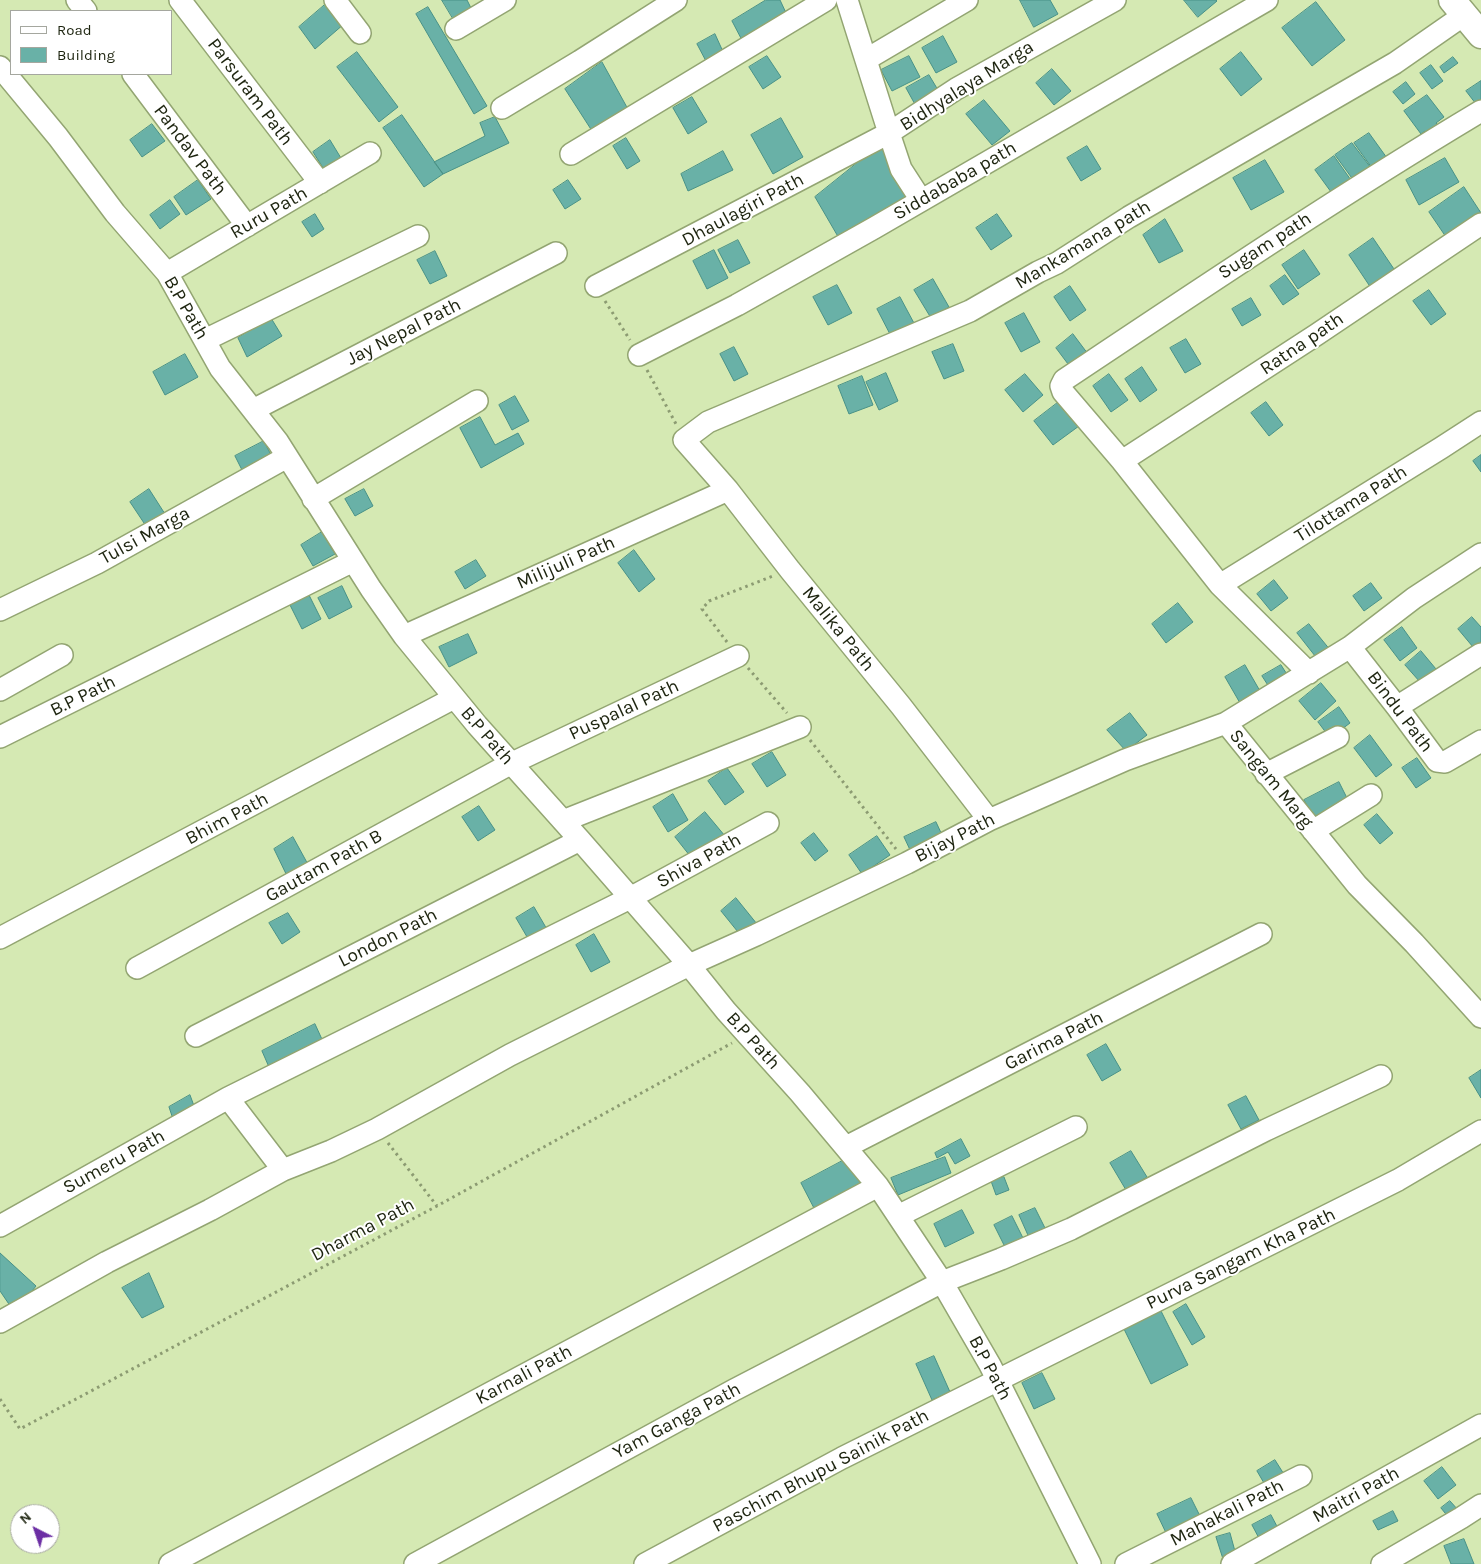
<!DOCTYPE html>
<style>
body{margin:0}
#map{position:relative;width:1481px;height:1564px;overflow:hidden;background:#d5e9b3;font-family:Karla,sans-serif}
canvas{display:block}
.legend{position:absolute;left:10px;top:10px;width:162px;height:65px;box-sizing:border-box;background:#fff;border:1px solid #a5a79f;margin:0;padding:6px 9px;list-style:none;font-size:15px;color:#1d240f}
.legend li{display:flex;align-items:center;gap:10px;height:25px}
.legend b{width:25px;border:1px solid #a5a79f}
.north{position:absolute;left:10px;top:1504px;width:50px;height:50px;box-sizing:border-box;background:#fff;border:1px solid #a5a79f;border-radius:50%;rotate:319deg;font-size:14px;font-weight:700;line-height:20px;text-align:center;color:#1d240f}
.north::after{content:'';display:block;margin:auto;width:18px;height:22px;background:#6c2ea4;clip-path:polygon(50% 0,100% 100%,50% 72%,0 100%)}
</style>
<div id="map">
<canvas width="1481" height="1564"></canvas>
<ul class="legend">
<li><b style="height:6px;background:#fff"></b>Road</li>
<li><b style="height:14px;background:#69b1a7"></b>Building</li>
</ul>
<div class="north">N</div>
</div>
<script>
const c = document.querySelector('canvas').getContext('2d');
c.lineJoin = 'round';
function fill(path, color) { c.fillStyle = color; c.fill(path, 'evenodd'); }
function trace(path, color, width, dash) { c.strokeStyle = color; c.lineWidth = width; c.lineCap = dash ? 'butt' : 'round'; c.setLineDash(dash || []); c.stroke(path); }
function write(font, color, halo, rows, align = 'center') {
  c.font = font + ' Karla,sans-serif'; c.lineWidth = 4; c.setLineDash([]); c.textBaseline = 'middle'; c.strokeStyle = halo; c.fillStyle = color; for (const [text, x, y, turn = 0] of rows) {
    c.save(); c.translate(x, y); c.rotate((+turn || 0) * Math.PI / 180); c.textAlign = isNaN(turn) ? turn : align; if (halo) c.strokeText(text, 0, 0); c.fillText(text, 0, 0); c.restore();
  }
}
const building = new Path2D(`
 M442 0H467L472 10 454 20Z
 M766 0H780L787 15 744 44 732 21Z
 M1020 0H1050L1058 14 1034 27Z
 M1184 0H1216L1217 1 1198 17Z
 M1316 2 1345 40 1312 66 1282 28Z
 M327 3 344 24 315 49 299 27Z
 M428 7 487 106 474 114 416 14Z
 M715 34 725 56 707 63 697 44Z
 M943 36 957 62 936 73 922 48Z
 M357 52 398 107 379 122 337 67Z
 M1241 52 1262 79 1241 96 1220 69Z
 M767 56 781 77 763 89 749 67Z
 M909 56 920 77 892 91 881 70Z
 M1453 57 1458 63 1444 73 1440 67Z
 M602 62 629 111 594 134 565 89Z
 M1431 65 1443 81 1432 89 1420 73Z
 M1052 69 1071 91 1054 105 1036 83Z
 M929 75 941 95 917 108 906 88Z
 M1481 81V101L1476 104 1466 91Z
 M1406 82 1415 94 1403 104 1393 92Z
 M1427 95 1444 117 1436 123 1440 128 1429 136 1425 131 1421 134 1404 111Z
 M692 97 707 122 688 134 673 108Z
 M984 100 1010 131 992 145 966 114Z
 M402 115 443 174 424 187 383 128Z
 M495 117 509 143 443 174 434 162 485 136 480 123Z
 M781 118 803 157 773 174 751 135Z
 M152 124 165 141 142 157 130 140Z
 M1369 133 1387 158 1372 168 1354 143Z
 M626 138 640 161 627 169 613 146Z
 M330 140 344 163 327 174 313 152Z
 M1352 143 1371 168 1354 181 1335 155Z
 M881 144 909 198 840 240 815 197Z
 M1087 146 1101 169 1081 181 1067 158Z
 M723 151 733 170 688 191 681 174Z
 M1334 156 1353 183 1334 196 1315 170Z
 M1445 158 1459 182 1419 205 1406 180Z
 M1265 160 1284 192 1251 210 1233 178Z
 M198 180 211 199 186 215 174 197Z
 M568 180 581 199 565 209 553 190Z
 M1464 187 1481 213 1446 237 1429 212Z
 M170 200 180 214 160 229 150 215Z
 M315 214 324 229 312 237 302 222Z
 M997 214 1012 236 991 250 976 228Z
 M1165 219 1183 251 1159 263 1143 235Z
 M1373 238 1396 272 1371 288 1349 255Z
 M738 240 750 263 730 273 718 250Z
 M714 250 728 278 707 289 693 261Z
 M1304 250 1320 274 1298 289 1282 265Z
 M435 251 447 276 430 284 417 260Z
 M1285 275 1299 294 1283 305 1270 286Z
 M933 279 949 307 931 318 914 290Z
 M837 285 852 313 828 325 813 297Z
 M1070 286 1086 310 1070 321 1054 297Z
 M1429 290 1446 314 1431 325 1413 301Z
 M900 297 915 325 892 338 877 309Z
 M1251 298 1261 315 1242 326 1232 309Z
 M1024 313 1040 342 1021 352 1005 323Z
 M271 318 282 336 247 357 238 338Z
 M1073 334 1088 354 1071 368 1056 348Z
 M1186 339 1201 364 1185 373 1170 348Z
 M953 344 964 371 944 379 932 352Z
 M734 347 748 374 734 381 720 354Z
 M185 354 198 377 165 395 153 372Z
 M1142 367 1157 390 1140 402 1125 379Z
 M886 373 898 401 879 410 866 382Z
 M1025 374 1043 395 1023 412 1005 390Z
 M1109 374 1128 400 1111 412 1093 386Z
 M862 376 873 405 849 414 838 386Z
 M515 396 529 421 512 430 499 405Z
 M1060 401 1079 426 1053 445 1034 421Z
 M1266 402 1283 425 1269 436 1251 413Z
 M480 417 495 445 518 433 524 444 481 468 460 428Z
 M264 441 273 459 244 474 235 456Z
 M1481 455V472L1473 461Z
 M149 489 165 514 146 526 130 502Z
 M364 489 373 506 355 516 345 499Z
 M322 532 335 554 313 566 301 545Z
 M634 550 655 579 639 592 618 563Z
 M476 560 486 576 465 589 455 572Z
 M1274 580 1288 598 1271 611 1257 594Z
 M1371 583 1382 598 1364 611 1353 596Z
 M342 586 352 607 329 619 318 598Z
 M309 595 321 619 302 629 290 605Z
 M1178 603 1193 622 1166 643 1152 624Z
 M1472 617 1481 627V651L1478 653 1458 629Z
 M1309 624 1331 651 1319 661 1297 633Z
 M1402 627 1417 648 1400 661 1384 640Z
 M468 634 477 653 449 667 439 647Z
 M1421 651 1436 669 1420 682 1405 665Z
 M1245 665 1260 691 1240 703 1225 677Z
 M1281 665 1290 679 1271 690 1262 676Z
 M1321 683 1336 701 1315 720 1299 701Z
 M1339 707 1350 723 1330 738 1318 722Z
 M1130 713 1147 735 1126 751 1107 730Z
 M1370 735 1392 765 1376 777 1354 748Z
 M772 752 786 775 767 787 752 764Z
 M1417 758 1431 778 1416 788 1402 768Z
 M727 768 744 792 725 805 708 781Z
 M1339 782 1350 804 1315 821 1304 800Z
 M673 794 688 820 668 832 653 807Z
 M479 806 495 830 478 841 462 817Z
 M705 812 725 836 694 861 675 837Z
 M1377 814 1393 833 1380 844 1364 825Z
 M936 822 943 837 911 852 904 837Z
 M814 833 828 851 815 861 801 843Z
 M877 836 890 855 862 874 849 855Z
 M293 837 310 868 289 880 274 849Z
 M736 898 757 924 742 937 721 911Z
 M534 907 548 931 530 942 516 918Z
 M288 913 300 932 282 944 269 923Z
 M594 934 610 962 591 972 576 945Z
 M315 1024 326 1048 272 1074 262 1051Z
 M1106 1044 1121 1070 1102 1081 1087 1055Z
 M1481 1070V1098L1469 1078Z
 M190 1095 197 1114 173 1119 169 1107Z
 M1246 1096 1259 1120 1241 1129 1228 1105Z
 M961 1139 970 1156 955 1164 948 1152 937 1158 935 1153Z
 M1131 1151 1147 1177 1126 1190 1110 1163Z
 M945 1157 951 1173 898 1195 891 1178Z
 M848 1158 864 1189 816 1212 801 1183Z
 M1004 1177 1009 1190 996 1195 991 1181Z
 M1035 1208 1048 1234 1031 1242 1019 1215Z
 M962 1210 974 1233 945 1247 934 1224Z
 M1012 1216 1025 1242 1007 1251 994 1225Z
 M0 1253 36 1286 15 1313 0 1291Z
 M149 1273 164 1307 142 1318 122 1288Z
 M1186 1304 1205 1337 1192 1345 1173 1312Z
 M1161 1311 1188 1365 1151 1384 1124 1329Z
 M934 1356 950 1392 932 1400 916 1364Z
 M1042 1373 1055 1399 1034 1409 1022 1383Z
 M1275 1460 1287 1479 1268 1490 1257 1471Z
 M1442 1467 1456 1485 1438 1499 1424 1481Z
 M1191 1498 1202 1520 1168 1537 1157 1514Z
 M1450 1501 1459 1511 1449 1518 1441 1508Z
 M1393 1511 1398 1521 1378 1530 1373 1521Z
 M1271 1515 1280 1532 1261 1542 1252 1525Z
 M1230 1533 1236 1555 1223 1559 1216 1537Z
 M1464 1539 1474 1564H1451L1444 1546Z`);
fill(building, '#69b1a7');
trace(building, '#489187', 1);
const minor = new Path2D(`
 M77 0 86 11
 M180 0 320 183
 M335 0 360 33
 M847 0 889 133 956 89 1115 0
 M456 29 505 0
 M867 59 967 0
 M0 67 58 137 115 213 167 273 220 368 278 442 371 589 404 636 477 725 580 840 689 965 726 1011 800 1093 878 1186 942 1282 990 1365 1090 1564
 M133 74 247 226
 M502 108 580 61 676 0
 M571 154 826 0
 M167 273 370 153
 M596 286 889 133 901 169 921 200
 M205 340 418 236
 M639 355 737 305 874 228 1267 0
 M253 410 556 253
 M1122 461 1316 335 1481 224
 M313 499 477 401
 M1481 554 1414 598 1350 647 1226 723 1357 885 1414 943 1481 1017
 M1220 585 1441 448 1481 422
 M0 610 97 563 287 457
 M404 636 728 490
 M1350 647 1397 707 1437 761 1445 762 1481 741
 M1309 673 1220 585 1122 461 1063 392 1061 386 1064 380C1202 288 1339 196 1481 111
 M0 690 62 655
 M1397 707 1481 654
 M0 737 353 561
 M1266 774 1338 737
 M989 820 901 706 790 570 728 490 684 440 708 422 970 311 1038 272 1057 263 1129 217 1395 63 1464 15
 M563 821 800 727
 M1313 831 1371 795
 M0 938 454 698
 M137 968 510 764 738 656
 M196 1036 580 840
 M846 1147 1261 934
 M283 1170 228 1098 630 898 768 823
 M898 1216 1076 1127
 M0 1226 228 1098
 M0 1322 107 1262 210 1210 283 1170 331 1151 377 1129 510 1055 689 965 756 935 907 863 989 820 1125 760 1226 723
 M170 1564 878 1186
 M415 1564 734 1390 942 1282 1001 1259 1071 1229 1266 1130 1381 1076
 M645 1564 842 1458 1398 1180 1481 1131
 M1126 1564 1301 1476
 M1232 1564 1481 1425
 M1382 1564 1461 1518 1481 1505`);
const major = new Path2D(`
 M1452 0 1481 35`);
trace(minor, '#93a572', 24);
trace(major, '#93a572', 29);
trace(new Path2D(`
 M605 301 630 340
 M647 370 676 424
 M727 642 702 609 709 601 773 576
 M748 668 787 713
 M810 740 896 849
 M388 1143 437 1206
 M0 1399 20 1429 437 1206 732 1043`), '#8c9b72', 3, [2.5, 4]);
trace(minor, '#fff', 21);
trace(major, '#fff', 26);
write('19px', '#1d240f', '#fff', [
 ["Bidhyalaya Marga",967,86,-32],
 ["Parsuram Path",250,92,53],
 ["Pandav Path",190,150,53],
 ["Siddababa path",955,181,-30],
 ["Dhaulagiri Path",743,210,-28],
 ["Ruru Path",269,213,-30],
 ["Mankamana path",1083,245,-31],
 ["Sugam path",1265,246,-33],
 ["B.P Path",186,308,60],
 ["Jay Nepal Path",404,332,-27],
 ["Ratna path",1302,344,-34],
 ["Tilottama Path",1351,504,-32],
 ["Tulsi Marga",145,536,-29],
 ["Milijuli Path",566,563,-24],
 ["Malika Path",838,629,51],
 ["B.P Path",83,696,-26],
 ["Puspalal Path",624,710,-25],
 ["Bindu Path",1400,712,53],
 ["B.P Path",487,736,49],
 ["Sangam Marg",1271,779,51],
 ["Bhim Path",227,819,-28],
 ["Bijay Path",955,838,-27],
 ["Shiva Path",699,861,-29],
 ["Gautam Path B",324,866,-29],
 ["London Path",388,938,-27],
 ["B.P Path",753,1041,48],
 ["Garima Path",1054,1041,-27],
 ["Sumeru Path",114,1162,-29],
 ["Dharma Path",363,1230,-28],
 ["Purva Sangam Kha Path",1241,1259,-26],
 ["B.P Path",990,1368,62],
 ["Karnali Path",524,1375,-28],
 ["Yam Ganga Path",677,1421,-28],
 ["Paschim Bhupu Sainik Path",821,1471,-28],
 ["Maitri Path",1356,1495,-29],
 ["Mahakali Path",1227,1513,-27]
]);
</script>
